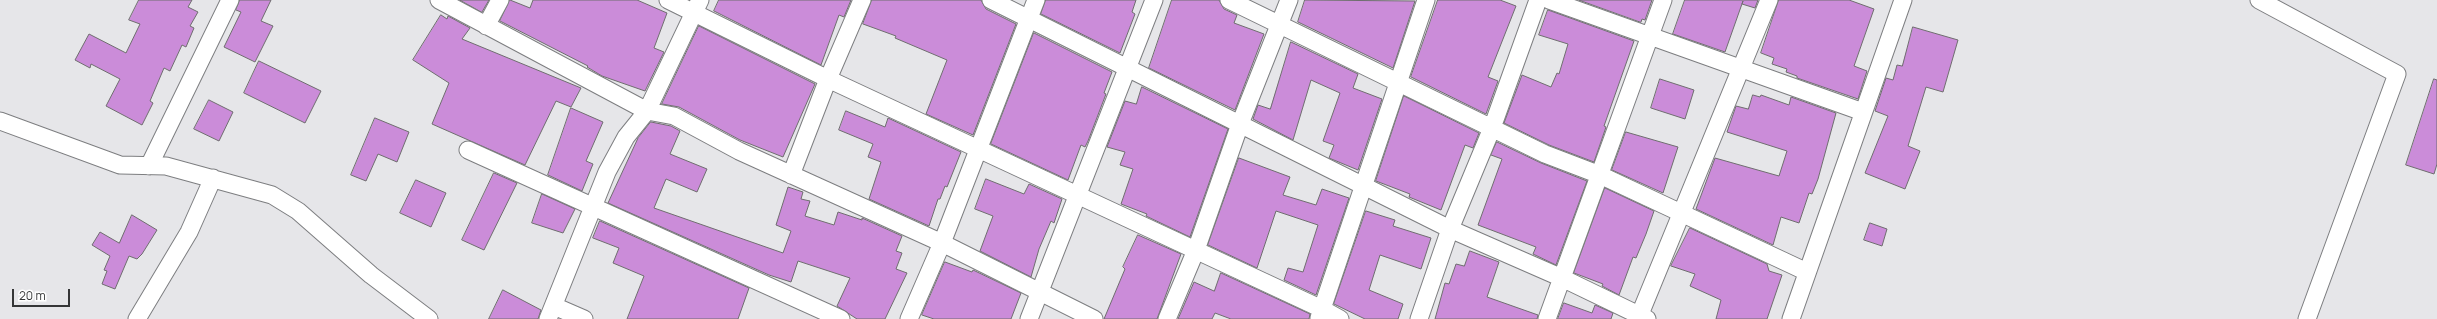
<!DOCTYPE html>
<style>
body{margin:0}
#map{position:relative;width:2437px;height:319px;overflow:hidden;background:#e6e6e9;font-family:Manrope,sans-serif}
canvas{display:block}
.scale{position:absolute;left:12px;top:289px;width:58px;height:18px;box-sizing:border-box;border:2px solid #353637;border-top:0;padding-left:5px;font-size:12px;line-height:14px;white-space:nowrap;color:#353637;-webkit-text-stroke:3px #fff;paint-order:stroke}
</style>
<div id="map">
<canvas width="2437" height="319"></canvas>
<div class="scale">20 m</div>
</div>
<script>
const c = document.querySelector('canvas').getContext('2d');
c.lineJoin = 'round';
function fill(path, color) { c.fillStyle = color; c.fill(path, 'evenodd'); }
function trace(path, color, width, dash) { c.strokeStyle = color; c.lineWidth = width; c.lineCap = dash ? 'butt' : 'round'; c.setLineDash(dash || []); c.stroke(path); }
const building = new Path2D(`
 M139 0H192L188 7 198 12 190 26 194 28 186 47 182 45 170 71 164 68 150 101 153 103 142 125 106 106 120 79 91 64 90 68 75 60 89 34 126 53 140 24 129 20Z
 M240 0H271L261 21 273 26 255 62 224 47 241 12 236 10Z
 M460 0H489L482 12Z
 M510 0 530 8 533 0H637L667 13 654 48 664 52 645 91 602 76 587 67 588 66 500 21Z
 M719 0H851L844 17 839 15 821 65 714 11Z
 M872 0H981L986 9 1016 24 973 135 926 114 947 60 895 38 896 36 863 24Z
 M1046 0H1136L1132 12 1135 14 1120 53 1041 14Z
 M1172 0H1219L1224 9 1237 15 1234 23 1264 34 1235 110 1149 68Z
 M1305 0 1415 1 1393 68 1298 22Z
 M1438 0H1500L1516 6 1488 77 1498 81 1486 114 1411 77Z
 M1579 0H1652L1645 20 1642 19 1641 22Z
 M1685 0H1758L1755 8 1742 4 1743 1 1725 52 1673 34Z
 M1779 0H1849L1874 9 1854 66 1867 71 1858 99 1797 78V76L1786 72 1787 69 1772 64 1774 58 1761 53Z
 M1548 10 1634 41 1604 126 1606 127 1594 162 1549 145 1504 123 1522 75 1551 87 1557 73 1559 74 1568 44 1539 35Z
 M441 15 447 19 448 16 470 28 462 39 581 88 571 107 556 101 525 165 432 124 449 83 413 60Z
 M699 26 815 84 783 157 740 140 679 107 662 104Z
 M1913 27 1958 40 1943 92 1926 87 1908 146 1920 151 1905 189 1865 173 1888 116 1875 111 1886 78 1893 80 1897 65 1902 66Z
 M1034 33 1112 72 1104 93 1106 94 1088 141 1085 147 1081 145 1068 180 991 144Z
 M1291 42 1358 74 1353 88 1382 99 1358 170 1329 158 1334 145 1323 141 1340 93 1311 80 1293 140 1253 119 1258 105 1270 109Z
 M259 61 321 91 305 123 244 93Z
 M1660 79 1694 90 1685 119 1651 108Z
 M2434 79 2437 80V164L2434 174 2406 165Z
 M1142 87 1228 129 1190 237 1146 216 1147 214 1121 204 1133 169 1120 165 1125 152 1107 147 1125 101 1136 104Z
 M1753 95 1760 97 1761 95 1789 105 1791 97 1836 113 1818 179 1812 194 1809 193 1799 223 1781 217 1773 245 1696 209 1715 158 1779 176 1787 151 1727 132 1736 106 1748 109Z
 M1404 96 1479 133 1473 148 1465 145 1441 210 1409 197 1410 194 1376 181Z
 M209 100 233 112 219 141 194 129Z
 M571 108 603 122 586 161 593 164 582 191 548 175Z
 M846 111 885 127 888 118 961 152 947 187 945 186 940 199H938L929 226 869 199 881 162 868 157 873 144 839 130Z
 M375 118 409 132 397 162 378 154 366 181 351 175Z
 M651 122 671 126 680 131 670 154 707 169 697 192 666 179 654 208 783 253 791 231 776 225 788 187 803 192 801 199 810 201 805 216 834 225 838 212 862 220V218L902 236 896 251 902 253 896 269 907 273 885 319H857L837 306 850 278 798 261 791 282 769 275 608 203 638 138Z
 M1626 132 1678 147 1663 193 1612 170Z
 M1497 142 1541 163 1587 181 1556 265 1533 254 1536 247 1478 225 1502 159 1491 155Z
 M1239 158 1290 177 1283 195 1316 205 1322 189 1349 198 1316 295 1284 280 1288 268 1303 272 1318 225 1276 211 1257 268 1208 245Z
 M494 173 517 183 484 250 462 240Z
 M986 179 1024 194 1029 184 1062 199 1054 223 1051 221 1039 249 1031 277 980 251 993 216 975 209Z
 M416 180 446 193 431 227 400 213Z
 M1605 188 1654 211 1646 234 1636 258 1633 257 1619 295 1602 286 1603 284 1574 273Z
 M542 194 575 209 563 233 532 223Z
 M1366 211 1395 220 1393 226 1431 238 1421 269 1380 255 1369 290 1403 304 1398 319H1365L1334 304Z
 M132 215 157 230 142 254 137 259 129 256 115 289 102 284 107 271 104 270 110 256 92 245 100 232 119 243Z
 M600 221 749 288 738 319H627L644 276 613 263 619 248 593 238Z
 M1870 223 1887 229 1882 246 1864 240Z
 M1690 228 1767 264 1769 271 1782 275 1767 319H1716L1721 300 1690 286 1695 274 1671 266Z
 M1138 235 1181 254 1157 319H1104L1125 269 1123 267Z
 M1470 251 1499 262 1487 297 1538 315 1537 319H1435L1445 283 1449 284 1456 264 1464 266Z
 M945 262 972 272 973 270 1021 293 1011 319H934L922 315Z
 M1221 273 1310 314 1309 319H1231L1215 313 1212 319H1178L1194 282 1214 291Z
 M503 290 541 310 538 319H489Z
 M1564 303 1592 313 1595 305 1613 313 1611 319H1558Z`);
fill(building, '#cb8cd9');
trace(building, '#6f6d6f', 1);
const street = new Path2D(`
 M439 0 647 111 674 116 739 151 942 243 1094 319
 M668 0 828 79 1322 309 1340 319
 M991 0 1450 229 1562 278 1647 319
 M1229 0 1545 154 1600 175 1807 272
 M1549 0 1863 112
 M2259 0 2397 74 2307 319
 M486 26 500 0
 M0 121 120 165 166 166 272 195 298 211 371 275 429 319
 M468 150 841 319
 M149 166 230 0
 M791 175 828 79 862 0
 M554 306 584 319
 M1319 318 1426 0
 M137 319 189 232 213 178
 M548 319 607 172 626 137 647 111 700 0
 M909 319 942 243 1036 0
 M1029 319 1154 0
 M1167 319 1196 250 1240 124 1289 0
 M1419 319 1450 229 1492 128 1538 0
 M1547 319 1663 0
 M1638 319 1769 0
 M1791 319 1903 0`);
trace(street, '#7d7e80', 19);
trace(street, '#fff', 17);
</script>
